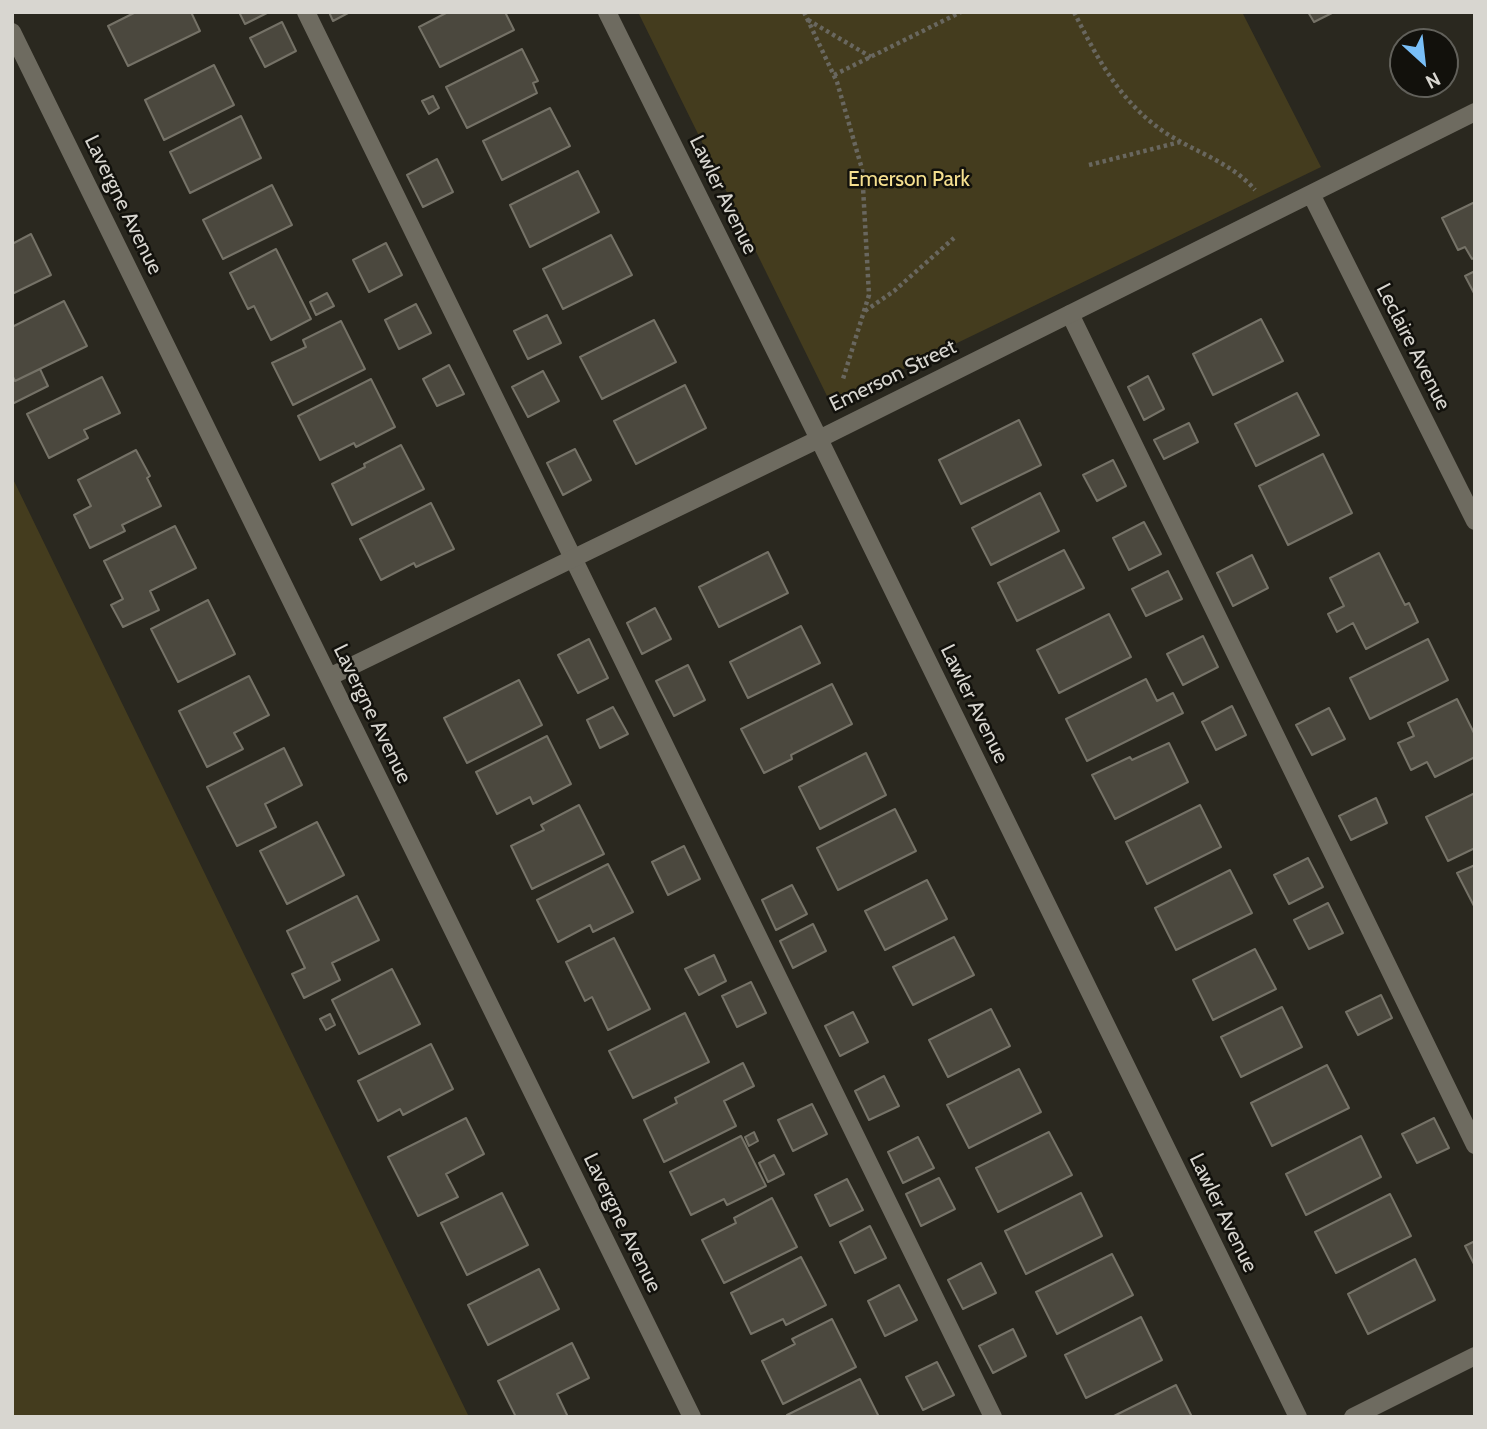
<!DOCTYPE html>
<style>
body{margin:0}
#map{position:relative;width:1487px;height:1429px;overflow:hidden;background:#2a281f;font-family:Cabin,sans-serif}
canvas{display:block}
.frame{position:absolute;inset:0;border:14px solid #d8d6d0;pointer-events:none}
.north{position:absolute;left:1389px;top:28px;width:70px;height:70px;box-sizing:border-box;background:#12110c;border:2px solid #61605a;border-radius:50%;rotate:153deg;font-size:19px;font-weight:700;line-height:28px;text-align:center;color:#d8d6d0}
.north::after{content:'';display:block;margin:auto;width:24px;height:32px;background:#79bff8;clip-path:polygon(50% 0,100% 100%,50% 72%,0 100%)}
</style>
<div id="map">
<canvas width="1487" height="1429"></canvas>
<div class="frame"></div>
<div class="north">N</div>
</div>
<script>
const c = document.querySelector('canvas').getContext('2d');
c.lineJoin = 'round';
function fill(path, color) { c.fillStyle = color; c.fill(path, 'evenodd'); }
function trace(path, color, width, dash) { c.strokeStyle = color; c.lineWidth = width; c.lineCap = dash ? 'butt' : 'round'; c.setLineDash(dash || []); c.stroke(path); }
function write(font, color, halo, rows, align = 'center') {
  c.font = font + ' Cabin,sans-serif'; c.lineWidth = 5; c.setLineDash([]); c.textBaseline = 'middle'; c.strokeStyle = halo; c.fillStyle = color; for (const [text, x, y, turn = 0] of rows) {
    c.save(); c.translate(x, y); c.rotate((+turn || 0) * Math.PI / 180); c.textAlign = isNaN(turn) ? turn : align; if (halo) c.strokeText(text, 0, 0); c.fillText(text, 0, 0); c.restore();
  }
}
fill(new Path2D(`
 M638 12H1242L1321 167 831 404Z
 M12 477 469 1417H12Z`), '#443c1e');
const building = new Path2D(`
 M136 12H191L200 31 128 66 108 26Z
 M239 12H269L245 24Z
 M329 12H350L333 21Z
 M448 12H505L514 30 440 67 419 27Z
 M1308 12H1334L1314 22Z
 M282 22 296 51 265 67 250 38Z
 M522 49 538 81 533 83 537 93 467 128 446 87Z
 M214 65 234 105 164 140 145 100Z
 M433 96 439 108 429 114 422 101Z
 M550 108 570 146 502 180 483 141Z
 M241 116 261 158 190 193 170 152Z
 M437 159 453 192 423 207 407 175Z
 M578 171 599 212 530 247 510 205Z
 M272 185 292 225 223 259 203 220Z
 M1475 202V257L1472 259 1465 247 1458 250 1442 218Z
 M31 234 51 275 12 294V244Z
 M611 235 632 275 563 309 543 269Z
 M386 243 402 275 369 292 353 260Z
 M276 249 311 319 271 340 254 306 248 309 230 273Z
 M1475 271V295L1465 276Z
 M327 293 334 306 316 315 310 302Z
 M64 301 87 346 15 381 12 375V327Z
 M416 304 431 333 399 349 385 320Z
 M547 315 561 343 528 359 514 331Z
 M1261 319 1283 361 1213 395 1193 354Z
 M654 320 676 362 602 399 580 357Z
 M341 321 365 369 293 405 272 363 306 347 303 340Z
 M449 365 464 394 437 406 423 379Z
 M40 369 48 386 12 404V376L15 381Z
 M543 371 559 401 528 417 512 387Z
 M1148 376 1164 409 1144 420 1128 387Z
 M102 377 120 413 84 430 88 438 49 458 27 414Z
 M371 379 395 427 356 447 354 443 320 460 298 416Z
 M685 385 706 428 636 464 614 421Z
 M1297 393 1319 435 1256 466 1235 424Z
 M1019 420 1041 465 961 504 939 460Z
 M1189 423 1198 442 1164 459 1154 440Z
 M401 445 424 489 352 525 332 484 365 467 364 464Z
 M575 449 591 480 563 495 547 463Z
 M136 450 150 476 147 478 161 506 122 525 125 531 90 548 74 515 91 506 78 480Z
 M1323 454 1352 513 1288 545 1259 486Z
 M1113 460 1126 486 1097 501 1083 475Z
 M1040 493 1059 531 991 565 972 528Z
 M431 503 454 549 416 567 414 563 381 580 360 539Z
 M1144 522 1161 554 1129 570 1113 538Z
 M175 526 196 568 150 591 159 610 123 627 111 605 123 599 104 561Z
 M1064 550 1084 588 1017 621 998 583Z
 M768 552 788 593 719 627 699 587Z
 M1379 553 1405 605 1409 603 1418 622 1366 649 1353 623 1337 632 1328 614 1344 606 1330 578Z
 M1252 555 1268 588 1233 606 1217 573Z
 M1168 571 1182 599 1146 616 1132 589Z
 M208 600 235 654 178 682 151 629Z
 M655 608 671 639 642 654 627 623Z
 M1109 614 1131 657 1059 693 1037 650Z
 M801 626 820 663 748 698 730 662Z
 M1203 636 1218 667 1183 685 1167 654Z
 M589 639 608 678 578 693 558 655Z
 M1428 639 1448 680 1370 719 1350 678Z
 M688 665 705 700 674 716 656 681Z
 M249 676 269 715 234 733 243 749 207 767 179 711Z
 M1146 679 1157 701 1173 693 1183 713 1087 761 1066 719Z
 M519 680 542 725 467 763 444 718Z
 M832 684 852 724 791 755 792 759 764 773 741 729Z
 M1457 699 1475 735V757L1435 777 1427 762 1411 770 1398 743 1414 736 1408 723Z
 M1232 706 1246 735 1216 750 1202 722Z
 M613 707 628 734 600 748 587 720Z
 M1329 708 1345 739 1312 755 1296 725Z
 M547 736 571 784 533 804 530 797 497 814 476 772Z
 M1169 743 1188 782 1115 819 1092 775 1130 757 1132 760Z
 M284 748 302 785 265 804 276 827 237 846 207 787Z
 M866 753 886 795 820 829 799 787Z
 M1475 793V848L1448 861 1426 817Z
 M1376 798 1387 823 1351 840 1339 816Z
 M579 805 604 854 532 889 511 846 544 830 541 825Z
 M1200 805 1221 847 1147 884 1126 842Z
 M895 809 916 851 838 890 817 848Z
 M317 822 344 875 287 904 260 851Z
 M684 846 700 879 668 895 652 862Z
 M1308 858 1323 887 1289 904 1274 875Z
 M608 864 633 912 593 932 590 925 558 942 537 900Z
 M1475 865V908L1457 873Z
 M1230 870 1252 913 1176 950 1155 908Z
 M927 880 947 919 885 950 865 911Z
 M792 885 807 914 776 930 762 900Z
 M357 896 379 940 332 963 340 980 304 998 292 974 305 968 287 931Z
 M1328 903 1343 933 1309 949 1294 920Z
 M813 924 826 951 793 968 780 941Z
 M954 937 974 975 913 1005 893 967Z
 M614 938 650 1009 608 1030 592 997 585 1001 566 962Z
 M1255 949 1276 989 1213 1020 1193 980Z
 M714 955 726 981 699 995 685 969Z
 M392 969 420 1024 359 1054 332 1000Z
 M751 982 766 1013 737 1027 722 996Z
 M1381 995 1392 1018 1358 1035 1346 1012Z
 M1282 1007 1302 1047 1241 1077 1221 1037Z
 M991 1009 1010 1046 948 1077 929 1040Z
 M853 1012 868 1042 840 1056 825 1026Z
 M685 1013 709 1062 633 1098 609 1051Z
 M330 1014 335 1025 326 1030 320 1019Z
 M431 1044 453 1089 403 1115 400 1109 378 1121 358 1081Z
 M743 1063 754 1086 724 1101 736 1126 664 1162 644 1120 677 1103 675 1098Z
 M1327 1065 1349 1108 1272 1146 1251 1103Z
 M1019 1069 1041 1112 969 1148 947 1105Z
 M884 1076 899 1106 869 1120 855 1091Z
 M812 1104 827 1134 793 1151 778 1120Z
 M466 1118 484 1154 446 1174 458 1197 418 1216 388 1157Z
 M1434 1118 1449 1148 1417 1163 1402 1134Z
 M754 1132 758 1141 749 1146 745 1137Z
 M1049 1132 1072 1175 998 1212 976 1168Z
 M741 1136 766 1186 727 1205 724 1199 691 1215 670 1172Z
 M1361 1136 1381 1177 1306 1215 1286 1174Z
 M918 1137 934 1168 903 1183 888 1152Z
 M774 1155 784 1174 768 1182 759 1163Z
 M939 1178 955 1209 921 1226 906 1194Z
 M847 1179 863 1210 830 1226 815 1195Z
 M502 1193 528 1245 467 1275 441 1223Z
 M1081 1193 1102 1236 1026 1274 1005 1231Z
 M1390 1194 1411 1236 1336 1273 1315 1232Z
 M772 1198 797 1247 724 1283 702 1240 736 1223 734 1218Z
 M870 1226 886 1258 855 1273 840 1242Z
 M1475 1241V1266L1465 1246Z
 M1112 1254 1133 1295 1057 1334 1036 1292Z
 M801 1257 826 1305 786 1325 783 1319 751 1334 731 1293Z
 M1415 1259 1435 1300 1368 1334 1348 1294Z
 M981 1263 996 1293 963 1309 948 1280Z
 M539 1269 559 1309 488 1345 468 1305Z
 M899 1285 917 1320 885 1336 868 1301Z
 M1141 1317 1162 1360 1086 1398 1065 1355Z
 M832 1319 856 1367 783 1404 762 1361 795 1344 792 1339Z
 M1013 1329 1026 1356 993 1373 979 1346Z
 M572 1343 589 1378 557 1394 568 1417H516L498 1381Z
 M937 1362 954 1395 923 1410 906 1377Z
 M860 1379 879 1417H788L787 1415Z
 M1176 1385 1192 1417H1114V1416Z`);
fill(building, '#4b483e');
trace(building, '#757267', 2);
trace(new Path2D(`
 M804 12 837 82 862 169 869 295 843 379
 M1074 12C1099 62 1124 109 1174 138 1201 154 1234 165 1255 190
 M808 20 871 57
 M834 75 961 12
 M1089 165 1180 142
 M865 311 894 291 954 238`), '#69675f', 4.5, [3.5, 3.5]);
trace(new Path2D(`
 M306 12 993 1417
 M1070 314 1475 1145`), '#6e6b60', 18);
trace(new Path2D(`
 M607 12 819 439 1298 1417
 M12 32 692 1417
 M1311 194 1475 521
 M329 677 819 439 1475 112
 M1353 1417 1475 1356`), '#6e6b60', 18);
write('21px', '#f6e08f', '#12110c', [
 ["Emerson Park",909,180]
]);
write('21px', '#d8d6d0', '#12110c', [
 ["Lawler Avenue",723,195,64],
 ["Lavergne Avenue",123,205,64],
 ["Leclaire Avenue",1413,347,63],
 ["Emerson Street",893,376,-26],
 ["Lawler Avenue",974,704,64],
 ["Lavergne Avenue",372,714,64],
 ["Lawler Avenue",1223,1213,64],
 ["Lavergne Avenue",622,1223,64]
]);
</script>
